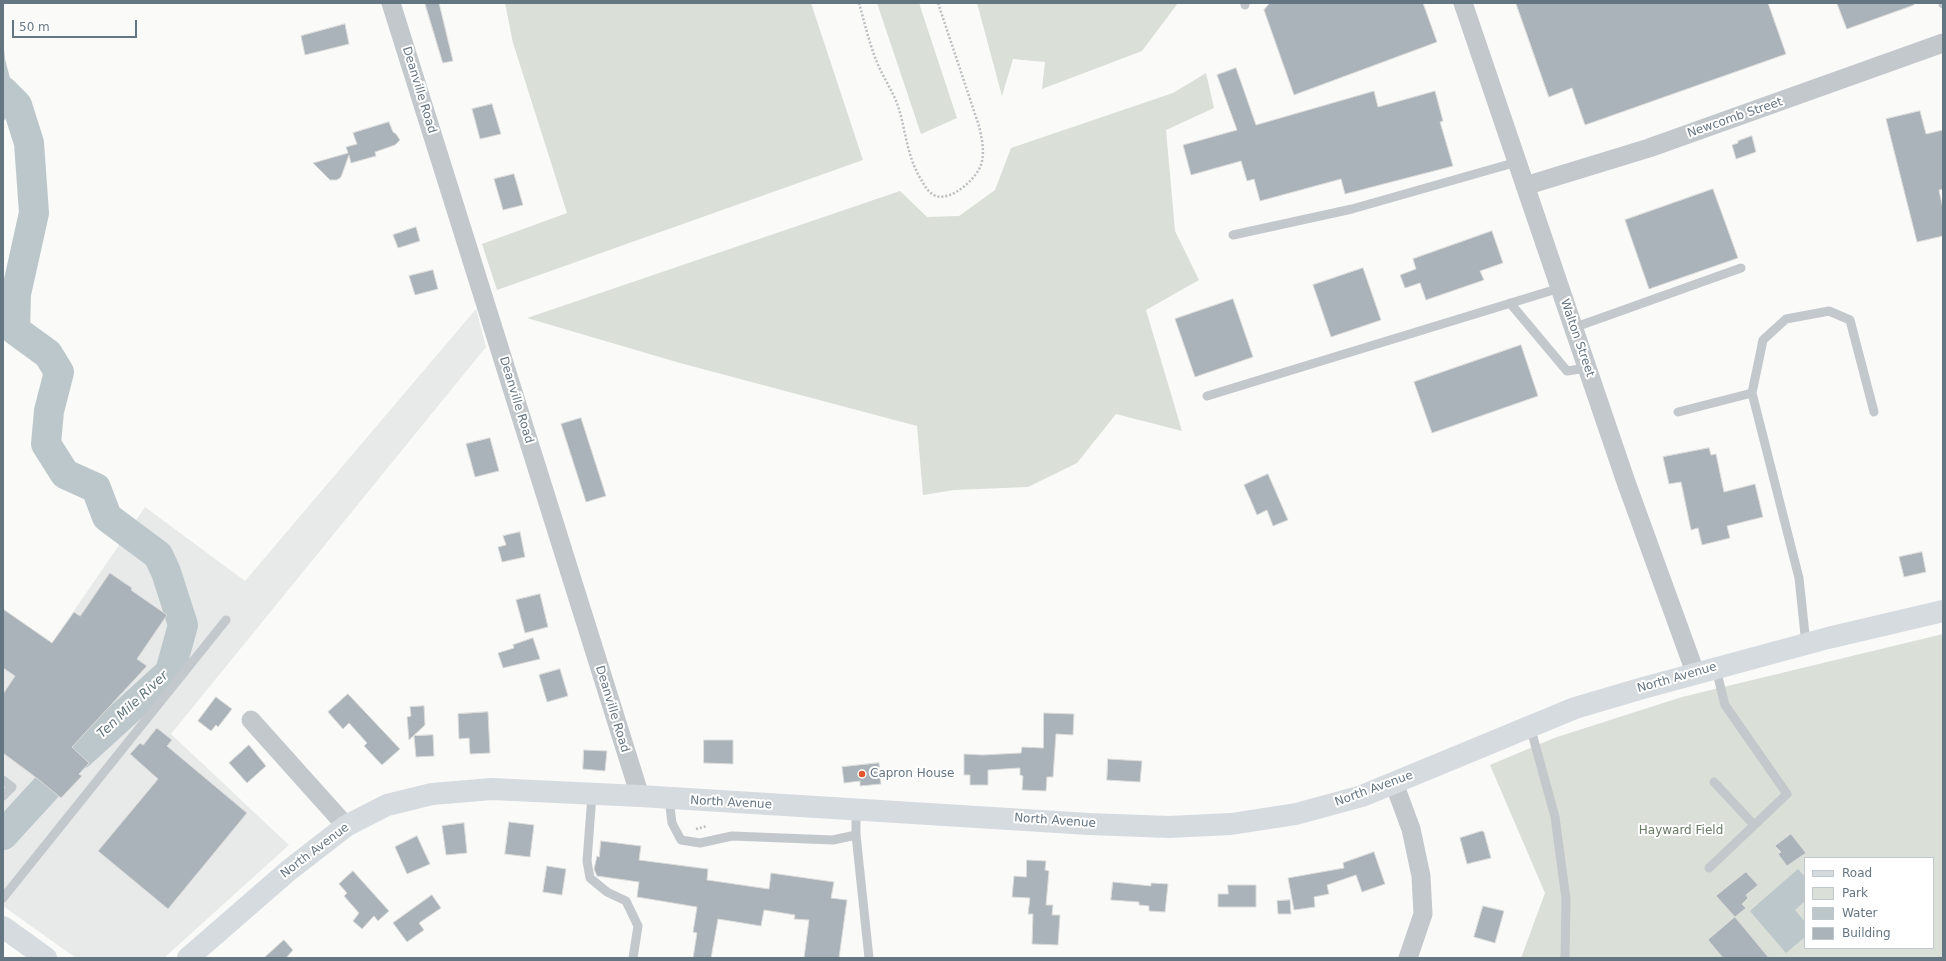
<!DOCTYPE html>
<style>
body{margin:0}
#map{position:relative;width:1946px;height:961px;overflow:hidden;background:#fafaf8;font-family:"DejaVu Sans",sans-serif}
canvas{display:block}
.frame{position:absolute;inset:0;border:4px solid #657683;pointer-events:none}
.legend{position:absolute;left:1804px;top:857px;width:130px;height:92px;box-sizing:border-box;background:#fff;border:1px solid #c1c8cd;margin:0;padding:5px 7px;list-style:none;font-size:12px;color:#657683}
.legend li{display:flex;align-items:center;gap:8px;height:20px}
.legend b{width:20px;border:1px solid #c1c8cd}
.scale{position:absolute;left:12px;top:20px;width:125px;height:18px;box-sizing:border-box;border:2px solid #657683;border-top:0;padding-left:5px;font-size:12px;line-height:14px;white-space:nowrap;color:#657683;-webkit-text-stroke:3px #fff;paint-order:stroke}
</style>
<div id="map">
<canvas width="1946" height="961"></canvas>
<div class="frame"></div>
<ul class="legend">
<li><b style="height:5px;background:#d6dbdf"></b>Road</li>
<li><b style="height:11px;background:#dadfd7"></b>Park</li>
<li><b style="height:11px;background:#bbc7cb"></b>Water</li>
<li><b style="height:11px;background:#aab3b9"></b>Building</li>
</ul>
<div class="scale">50 m</div>
</div>
<script>
const c = document.querySelector('canvas').getContext('2d');
c.lineJoin = 'round';
function fill(path, color) { c.fillStyle = color; c.fill(path, 'evenodd'); }
function trace(path, color, width, dash) { c.strokeStyle = color; c.lineWidth = width; c.lineCap = dash ? 'butt' : 'round'; c.setLineDash(dash || []); c.stroke(path); }
function write(font, color, halo, rows, align = 'center') {
  c.font = font + ' "DejaVu Sans",sans-serif'; c.lineWidth = 4; c.setLineDash([]); c.textBaseline = 'middle'; c.strokeStyle = halo; c.fillStyle = color; for (const [text, x, y, turn = 0] of rows) {
    c.save(); c.translate(x, y); c.rotate((+turn || 0) * Math.PI / 180); c.textAlign = isNaN(turn) ? turn : align; if (halo) c.strokeText(text, 0, 0); c.fillText(text, 0, 0); c.restore();
  }
}
fill(new Path2D(`
 M476 309 486 347 171 734 289 845 164 958H76L3 906V664L30 628 52 643 145 507 245 581Z`), '#e8e9e9');
fill(new Path2D(`
 M505 3H811L863 160 497 290 482 244 567 213 513 43Z
 M877 3H919L957 118 921 134Z
 M977 3H1178L1142 51 1042 89 1045 62 1013 59 1002 96Z
 M1206 73 1214 108 1166 130 1175 231 1199 280 1146 310 1182 431 1116 414 1077 463 1028 487 954 490 923 495 917 426 680 363 527 318 900 191 927 217 959 216 995 190 1011 148 1173 93Z
 M1943 634V958H1521L1545 893 1490 765 1554 738 1682 697ZM1805 858H1933V948H1805Z`), '#dadfd7');
fill(new Path2D(`
 M3 40 5 59 17 105 3 122Z
 M1798 869 1805 877V901L1795 910 1805 922V937L1786 953 1750 911Z`), '#bbc7cb');
trace(new Path2D(`
 M3 91 17 105 29 143 34 213 16 294 15 330 48 354 59 372 49 411 46 444 65 474 96 488 107 517 158 555 166 572 183 625 170 672 80 754
 M3 835 47 787`), '#bbc7cb', 30);
const building = new Path2D(`
 M425 3H439L453 61 443 63Z
 M1270 3H1423L1437 42 1294 95 1264 10Z
 M1516 3H1768L1786 54 1585 125 1572 88 1549 97Z
 M1837 3H1914V5L1847 29Z
 M345 24 349 44 305 55 301 36Z
 M1236 68 1256 125 1374 91 1378 107 1435 91 1443 121 1440 122 1453 166 1345 194 1341 179 1260 201 1254 179 1247 181 1241 161 1191 175 1183 145 1237 130 1217 75Z
 M492 104 501 134 480 139 472 109Z
 M1920 111 1926 134 1943 130V189L1939 190 1943 209V236L1917 242 1886 119Z
 M389 122 393 132 396 134 400 140 395 145 375 152 376 156 351 163 349 155 341 177 337 180H330L313 163 348 153 346 147 357 144 353 133Z
 M1752 136 1756 152 1736 159 1732 145 1738 143V141Z
 M514 174 523 205 503 210 494 179Z
 M1713 189 1738 258 1649 289 1625 220Z
 M416 227 420 241 398 248 393 235Z
 M1492 231 1503 263 1480 271 1484 280 1426 300 1420 283 1405 288 1400 275 1416 269 1413 259Z
 M1363 268 1381 320 1331 337 1313 285Z
 M433 270 438 289 415 295 409 276Z
 M1233 299 1253 357 1195 377 1175 319Z
 M1521 345 1538 396 1432 433 1414 382Z
 M581 418 606 496 586 502 561 424Z
 M490 438 499 471 475 477 466 444Z
 M1709 448 1711 455 1716 454 1724 492 1755 484 1763 517 1727 526 1730 538 1702 545 1698 528 1691 530 1681 482 1669 484 1663 457Z
 M1268 474 1288 520 1273 526 1267 510 1257 515 1244 485Z
 M520 532 525 557 502 562 498 547 506 545 503 536Z
 M1922 552 1926 572 1904 577 1899 557Z
 M110 573 132 588 131 590 167 615 137 659 147 666 72 747 89 763 79 774 82 776 61 798 38 779 3 753V694L15 676 3 668V609L52 643 74 612 80 616Z
 M540 594 548 627 525 633 516 600Z
 M533 638 540 659 503 668 498 653 514 648 513 645Z
 M560 669 568 696 547 702 539 675Z
 M348 694 400 749 382 765 364 746 367 743 349 723 343 729 328 712Z
 M216 697 232 709 218 727 216 725 211 731 198 721Z
 M424 706 425 725 409 740 407 717 411 716 410 707Z
 M488 712 490 753 470 754 469 738 459 739 458 714Z
 M1044 713 1074 714 1073 735 1056 734 1053 777H1047L1046 791 1022 790 1023 776 1020 775V768L988 770V785H970V775H964V754L982 755 1021 753 1022 747 1043 748Z
 M157 728 172 740 167 746 247 813 168 909 98 851 158 779 130 754 140 743 143 745Z
 M433 735 434 756 416 757 414 736Z
 M704 740H733V764L704 763Z
 M249 745 266 766 247 783 229 763Z
 M584 750 607 751 605 771 583 769Z
 M1108 759 1142 761 1140 782 1107 780Z
 M879 763 881 784 860 786V781L844 783 842 767Z
 M509 822 534 825 530 857 505 854Z
 M464 823 467 853 446 855 442 826Z
 M1482 831 1484 832 1491 858 1467 864 1460 838Z
 M1791 834 1806 853 1787 866 1778 854 1781 852 1775 846Z
 M417 836 430 864 407 874 395 847Z
 M601 841 641 846 639 860 708 869 707 880 769 889 771 873 834 882 831 898 847 900 839 958H804L809 920 794 919 795 915 764 910 761 926 718 919 711 958H693L697 933 693 932 697 907 637 897 639 882 597 876 594 869 597 856 599 857Z
 M1374 852 1385 884 1362 892 1356 875 1327 885 1329 894 1314 897 1315 907 1294 910 1288 878 1344 868 1343 863Z
 M1027 860 1046 861 1045 870 1049 871 1046 905H1053L1052 915H1060L1058 945 1032 944 1033 914H1028L1030 898 1012 897 1014 876 1026 877Z
 M547 866 566 869 562 895 543 892Z
 M353 871 389 911 378 921 374 916 362 929 353 921 359 913 344 896 347 893 339 884Z
 M1746 872 1758 885 1746 895 1748 898 1742 904 1746 908 1735 917 1716 896Z
 M1113 882 1151 886V883L1168 884 1165 912 1149 911V906L1139 905V902L1111 900Z
 M1228 885H1256V907H1218V894H1228Z
 M432 895 441 908 419 923 424 930 407 942 393 923Z
 M1290 900 1291 914H1278L1277 901Z
 M1483 906 1504 911 1495 943 1474 937Z
 M1735 917 1769 958H1723L1708 940Z
 M284 940 293 950 286 958H264Z`);
fill(building, '#aab3b9');
trace(building, '#dcdcda', 1);
trace(new Path2D(`
 M859 3C865 24 870 47 879 67 885 80 893 92 898 106 906 131 907 158 922 181 925 187 930 194 936 196 952 201 976 179 981 165 985 152 982 139 979 126L938 3
 M696 829 707 826`), '#bbbfc2', 2.5, [2, 2]);
trace(new Path2D(`
 M1943 3V4
 M1245 5V3
 M1233 235 1352 209 1517 162
 M1510 303 1567 371 1587 368
 M1573 328 1741 268
 M1752 393 1763 340 1786 319 1829 311 1850 320 1874 412
 M1207 396 1560 288
 M1678 412 1752 393 1799 578 1806 644
 M1530 726 1555 817 1566 899 1565 958
 M3 780 12 787 3 796
 M1714 782 1754 825
 M592 795 587 861 590 878 607 892 626 901 638 926 633 958
 M669 799 672 823 681 840 700 843 732 836 833 840 856 835
 M856 810V835L869 958
 M1709 868 1787 794 1725 705 1716 669
 M3 898 226 620`), '#c3c8cc', 9);
trace(new Path2D(`
 M391 3 640 796
 M1463 3 1626 482 1695 672
 M1525 186 1649 148 1943 43
 M251 720 346 826
 M1394 783 1411 829 1421 876 1423 914 1408 958`), '#c3c8cc', 19);
trace(new Path2D(`
 M3 927 46 958
 M188 958 288 871 346 826 387 805 432 794 492 789 640 796 1089 824 1169 827 1231 824 1296 814 1362 796 1575 708 1643 688 1828 638 1943 611`), '#d6dbdf', 22);
for (const [x, y, r, color] of [
 [862,774,4,"#e4572e"]
]) { const dot = new Path2D(); dot.arc(x, y, r, 0, 2 * Math.PI); c.fillStyle = color; c.fill(dot); trace(dot, '#fff', 1.5); }
write('12px', '#657683', '#fff', [
 ["Deanville Road",419,90,73],
 ["Newcomb Street",1735,118,-19],
 ["Walton Street",1577,338,71],
 ["Deanville Road",516,400,73],
 ["North Avenue",1677,678,-16],
 ["Deanville Road",612,709,73],
 ["North Avenue",1374,789,-20],
 ["North Avenue",731,803,3],
 ["North Avenue",1055,821,4],
 ["North Avenue",315,851,-37]
]);
write('12px', '#657683', '#fff', [
 ["Capron House",870,774]
], 'left');
write('12px', '#687a64', '#fff', [
 ["Hayward Field",1681,831]
]);
write('italic 13px', '#60757c', '#fff', [
 ["Ten Mile River",133,705,-43]
]);
</script>
